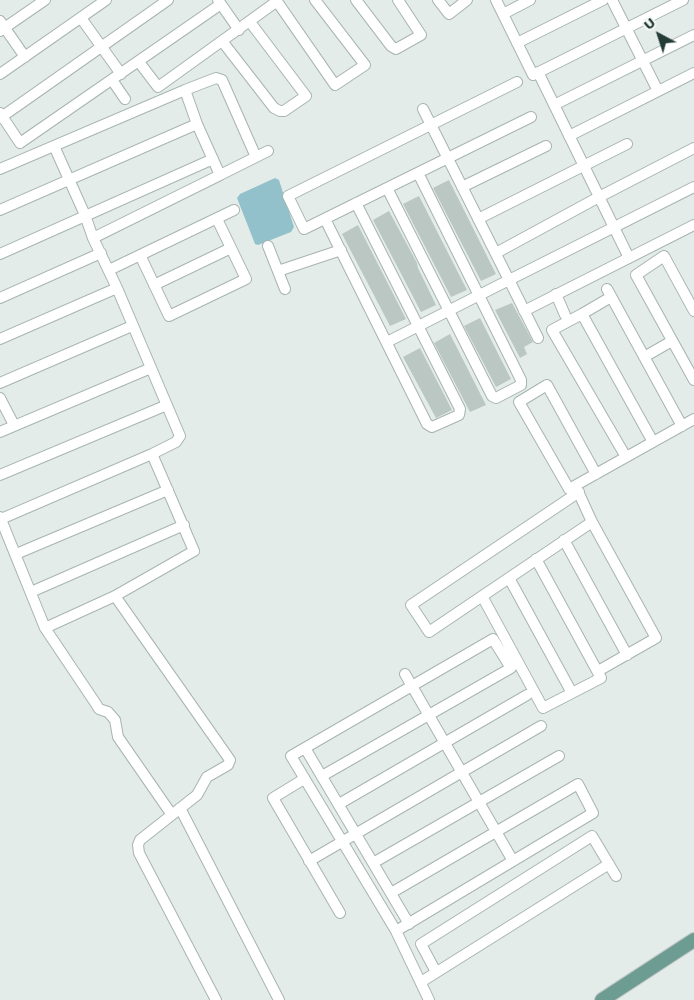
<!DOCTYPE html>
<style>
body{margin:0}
#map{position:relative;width:694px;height:1000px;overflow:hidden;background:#e4ece9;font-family:"Work Sans",sans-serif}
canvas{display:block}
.north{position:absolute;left:634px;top:10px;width:50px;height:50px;-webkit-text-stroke:4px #f4f9f7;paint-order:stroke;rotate:320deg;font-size:14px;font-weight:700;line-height:20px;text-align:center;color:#253c36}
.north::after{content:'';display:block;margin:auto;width:18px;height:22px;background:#253c36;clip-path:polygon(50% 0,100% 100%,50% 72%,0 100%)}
</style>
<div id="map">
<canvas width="694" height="1000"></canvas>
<div class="north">U</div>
</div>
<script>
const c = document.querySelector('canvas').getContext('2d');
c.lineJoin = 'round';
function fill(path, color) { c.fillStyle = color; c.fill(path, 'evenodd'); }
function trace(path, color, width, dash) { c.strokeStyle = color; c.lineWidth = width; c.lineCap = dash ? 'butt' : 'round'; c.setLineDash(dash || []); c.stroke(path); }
fill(new Path2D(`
 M275 178 279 180 294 227 291 232 258 245 255 244 237 198 240 194Z`), '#92c1cc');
fill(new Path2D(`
 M449 180 496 274 481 281 433 188Z
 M419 196 467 290 451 297 403 204Z
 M389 211 417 263 418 268 436 305 421 312 373 220Z
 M358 225 406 319 390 326 342 234Z
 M512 303 533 342 524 347 527 354 520 358 495 310Z
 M480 318 511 379 496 387 464 326Z
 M450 334 486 405 470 412 434 343Z
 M420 348 452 410 436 418 403 357Z`), '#bac7c2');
const minor = new Path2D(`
 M218 0 239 30
 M276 0 335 85 365 65 315 0
 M356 0 391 46 396 49 421 35 398 0
 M438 0 449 14 467 0
 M496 0 533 75 683 0
 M612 0 658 91
 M503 14 530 0
 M81 18 121 74
 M0 21 25 57
 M0 31 45 0
 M222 41 274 108 280 111H284L306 96 250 22
 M517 43 603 0
 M139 62 158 87 276 2
 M538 72 629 258
 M0 74 106 0
 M112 80 125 99
 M517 82 288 196 304 229 531 117
 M185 90 216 78 222 80 256 157
 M554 105 694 35
 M0 113 20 143 221 4
 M0 118 168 0
 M197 124 220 175 268 151
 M569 136 694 73
 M0 169 185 90 197 124 0 210
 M462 187 546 146
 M387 188 492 396 496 398 521 385V380L418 173
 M325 219 427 424 432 427 459 415 460 409 356 203
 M478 219 627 144
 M93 238 220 175
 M268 246 285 289
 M496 253 599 197 694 148
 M0 254 213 159
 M140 255 169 316 246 279 217 219
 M109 270 234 210
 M278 271 341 250
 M154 285 231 248
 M607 289 682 426
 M556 294 565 315
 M611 297 582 314 653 442 694 419
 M0 298 101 253
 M524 311 694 225
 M694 311 664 256 636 275 694 380
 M582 314 552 330 626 457
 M538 338 509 280 694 187
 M0 339 117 288
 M387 342 509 280 423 109
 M644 357 672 341
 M0 383 132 326
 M0 398 14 425
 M0 432 151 368
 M596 474 547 385 519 402 569 489 653 442
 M0 475 167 405
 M576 487 592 522 656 638 598 671
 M579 492 411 605 429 632 592 522
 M0 517 45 628 96 704 99 709 108 712 115 720 118 737 172 815
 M1 519 152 454 176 442 180 436 117 288 93 238 85 215 54 146
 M564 540 627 655
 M16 554 168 490
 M509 578 572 693
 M31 592 184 525
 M115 596 230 760 228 765 207 777 197 795 140 840 138 845 139 853 216 1000
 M482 596 543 708 601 678 536 559
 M45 628 115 596 194 551 152 454
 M405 674 513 861
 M305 748 409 924
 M322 776 511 668 493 639 291 756 396 931 429 1000
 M304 779 273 798 340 913
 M339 804 527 695
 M180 808 279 1000
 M309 861 541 726
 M373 863 559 756
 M391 893 578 784 593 813 396 931
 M436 972 421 944 592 836 616 876
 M421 982 609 864`);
const major = new Path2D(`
 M602 1000 694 940`);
trace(minor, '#a7b4b0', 12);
trace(major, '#c2c8c7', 16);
trace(minor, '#fff', 10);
trace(major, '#6d9d92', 14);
</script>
